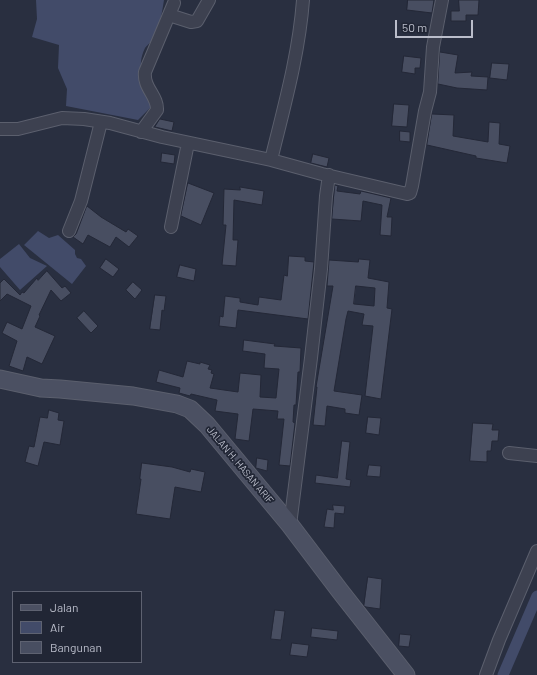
<!DOCTYPE html>
<style>
body{margin:0}
#map{position:relative;width:537px;height:675px;overflow:hidden;background:#292f40;font-family:Barlow,sans-serif}
canvas{display:block}
.legend{position:absolute;left:12px;top:591px;width:130px;height:72px;box-sizing:border-box;background:#212635;border:1px solid #5e6271;margin:0;padding:5px 7px;list-style:none;font-size:12px;color:#babdca}
.legend li{display:flex;align-items:center;gap:8px;height:20px}
.legend b{width:20px;border:1px solid #5e6271}
.scale{position:absolute;left:395px;top:20px;width:78px;height:18px;box-sizing:border-box;border:2px solid #babdca;border-top:0;padding-left:5px;font-size:12px;line-height:14px;white-space:nowrap;color:#babdca;-webkit-text-stroke:3px #212635;paint-order:stroke}
</style>
<div id="map">
<canvas width="537" height="675"></canvas>
<ul class="legend">
<li><b style="height:5px;background:#4b5062"></b>Jalan</li>
<li><b style="height:11px;background:#424b69"></b>Air</li>
<li><b style="height:11px;background:#484e61"></b>Bangunan</li>
</ul>
<div class="scale">50 m</div>
</div>
<script>
const c = document.querySelector('canvas').getContext('2d');
c.lineJoin = 'round';
function fill(path, color) { c.fillStyle = color; c.fill(path, 'evenodd'); }
function trace(path, color, width, dash) { c.strokeStyle = color; c.lineWidth = width; c.lineCap = dash ? 'butt' : 'round'; c.setLineDash(dash || []); c.stroke(path); }
function write(font, color, halo, rows, align = 'center') {
  c.font = font + ' Barlow,sans-serif'; c.lineWidth = 3.5; c.setLineDash([]); c.textBaseline = 'middle'; c.strokeStyle = halo; c.fillStyle = color; for (const [text, x, y, turn = 0] of rows) {
    c.save(); c.translate(x, y); c.rotate((+turn || 0) * Math.PI / 180); c.textAlign = isNaN(turn) ? turn : align; if (halo) c.strokeText(text, 0, 0); c.fillText(text, 0, 0); c.restore();
  }
}
fill(new Path2D(`
 M36 0H164C162 13 160 24 155 36 153 41 148 44 145 48 135 68 145 86 154 104L138 120 66 106 67 89 58 68 59 45 32 37 37 19Z
 M38 231 49 238 58 235 75 250V254L77 258 81 259 86 266 72 284 24 245Z
 M19 244 30 258 47 266 20 290 0 267V259Z`), '#424b69');
trace(new Path2D(`
 M503 675 537 596`), '#424b69', 11);
const building = new Path2D(`
 M408 0H434L432 13 407 10Z
 M459 0H479L478 15H466V21H451V11H459Z
 M440 52 458 55 455 73 472 72 471 76 488 77 487 90 457 88 438 84Z
 M404 56 421 58 420 68H415V74L402 72Z
 M492 63 509 64 507 80 490 78Z
 M394 104 409 105 407 127 392 126Z
 M432 114 454 115 453 136 488 142 489 122 500 123 499 144 510 146 507 163 476 158V156L427 145Z
 M160 119 174 122 172 131 155 127Z
 M400 131 410 132V142L400 141Z
 M162 153 175 155 174 164 161 162Z
 M313 154 329 158 327 167 311 163Z
 M188 183 214 193 201 225 181 216Z
 M335 185 338 186 337 191 360 194 361 191 391 198 387 217H392L391 236 380 235 382 205 363 201 361 221 332 219Z
 M240 187 264 191 262 205 234 200 233 240H238L236 266 222 265 226 225H223L224 189 240 190Z
 M87 206 101 217 126 232 128 229 138 236 129 247 116 237 110 247 88 235 83 244 73 237 76 234Z
 M289 256 305 257V261L314 262 308 319 238 310 236 328 219 326 220 316 223 317 225 296 240 298V302L258 305 259 297 281 300 284 275 287 276Z
 M106 259 119 269 113 277 100 268Z
 M359 259 370 260 368 278 389 282 387 308 392 309 381 399 365 396 373 326 362 325 364 314 348 311 346 319 334 391 362 395 359 415 345 413V409L327 406 325 426 313 425 317 387H316L333 286H327L329 260 358 262ZM356 286 375 288 374 306 354 304Z
 M180 265 196 269 194 281 177 277Z
 M47 271 62 288 65 286 71 293 61 301 51 290 39 315 40 316 35 327 55 336 42 364 27 357 23 371 9 366 17 341 2 333 7 322 22 329 31 306 7 294 0 301V283L4 279 20 295 22 292 24 293 37 278 38 280Z
 M133 282 142 290 135 299 126 290Z
 M155 295 166 296 164 311 162 310 160 330 150 329Z
 M84 311 98 326 91 333 77 318Z
 M244 340 275 344 274 346 301 348 300 372H298L296 405H294L293 422 295 423 290 466 279 465 284 419H277L278 411 253 409 249 441 235 439 238 414 215 411 217 400 191 394 190 396 179 393 180 388 156 382 159 370 183 377 187 361 200 364V362L210 365 208 369 212 370 211 373 214 374 210 388 238 392 240 373 261 375 260 397 276 398 279 369 264 368 265 354 243 351Z
 M49 410 59 413 58 420 64 421 60 445 44 442 38 466 25 462 29 446 34 447 40 417 47 418Z
 M368 417 381 418 379 435 366 433Z
 M473 423 493 424 492 430H499L498 441H492L491 451H487V462L470 461Z
 M342 441 350 442 346 479 351 480 350 487 315 483 316 475 337 478Z
 M257 458 268 460 267 471 256 468Z
 M142 463 172 467 190 472 191 469 205 472 201 492 175 487 170 519 136 514 141 479H140Z
 M369 465 381 466 380 477 367 476Z
 M333 505 345 506 344 514 335 513 334 528 324 527 327 509 333 510Z
 M368 577 382 579 380 609 366 607 364 606Z
 M275 610 285 611 281 640 271 639Z
 M312 628 338 631 337 640 311 637Z
 M400 634 411 635 409 647 399 646Z
 M292 643 309 645 307 657 290 655Z`);
fill(building, '#484e61');
trace(building, '#242837', 1);
const minor = new Path2D(`
 M169 15 191 22 197 21 209 0
 M0 129H18L62 118 84 119 110 123 162 137 271 160 322 174 407 194 410 193 412 186 425 111 430 92 433 47 442 0
 M141 132 157 110C158 96 143 88 145 72L174 3
 M271 160C284 107 299 54 303 0
 M171 227 188 143
 M69 231 81 201 101 122
 M509 453 537 456
 M290 525 311 358 321 269 326 196 329 175
 M486 675 499 640 537 551`);
const secondary = new Path2D(`
 M0 379 41 388 60 389 133 396 177 404 190 409 207 425 290 525 340 591 406 675`);
trace(minor, '#5b5f6d', 14);
trace(secondary, '#5b5f6d', 19);
trace(minor, '#3d4150', 12);
trace(secondary, '#4b5062', 17);
write('10px', '#babdca', '#212635', [
 ["JALAN H. HASAN ARIF",240,465,50]
]);
</script>
